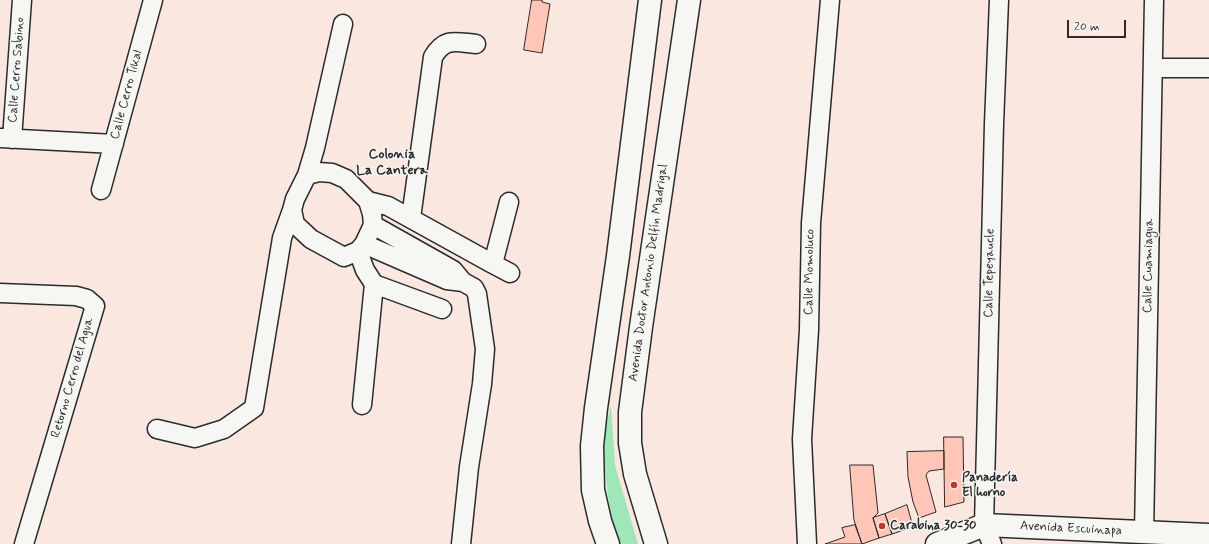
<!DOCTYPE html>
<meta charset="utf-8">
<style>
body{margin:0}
#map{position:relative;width:1209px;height:544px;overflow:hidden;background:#f9e7e0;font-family:Mynerve,sans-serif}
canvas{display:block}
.scale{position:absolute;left:1067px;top:20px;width:59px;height:18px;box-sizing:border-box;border:2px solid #2b2b2b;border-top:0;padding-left:5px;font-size:12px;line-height:14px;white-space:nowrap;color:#2b2b2b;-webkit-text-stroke:3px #f6f6f2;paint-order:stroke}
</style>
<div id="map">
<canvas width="1209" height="544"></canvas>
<div class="scale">20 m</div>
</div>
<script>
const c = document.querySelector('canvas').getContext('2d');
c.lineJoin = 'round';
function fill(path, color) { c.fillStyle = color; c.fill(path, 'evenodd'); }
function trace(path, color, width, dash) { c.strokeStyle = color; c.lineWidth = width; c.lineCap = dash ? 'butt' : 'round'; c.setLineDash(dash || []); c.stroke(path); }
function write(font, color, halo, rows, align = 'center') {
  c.font = font + ' Mynerve,sans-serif'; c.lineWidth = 3; c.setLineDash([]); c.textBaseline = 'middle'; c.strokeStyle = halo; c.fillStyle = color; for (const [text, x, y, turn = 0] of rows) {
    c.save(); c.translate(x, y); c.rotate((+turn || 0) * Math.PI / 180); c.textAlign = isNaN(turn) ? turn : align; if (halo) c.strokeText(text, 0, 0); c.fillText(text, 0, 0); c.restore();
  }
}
fill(new Path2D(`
 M611 406 615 465 638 544H615L612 536 602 440Z`), '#9ee8b7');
const building = new Path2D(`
 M532 0H542V2L550 4 542 53 524 50Z
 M944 437H963L964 502 945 507Z
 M944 451V469L929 471 926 475 936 512 919 518 913 502 908 477 907 452Z
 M850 465H873L878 513 873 518 879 538 862 544 854 520Z
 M907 505 913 527 892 534 885 514Z
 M885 514 892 534 879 538 873 518Z
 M855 525 862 544H825L845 537 842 528Z`);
fill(building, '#ffc5b7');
trace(building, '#2b2b2b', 1);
const minor = new Path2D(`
 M1153 68H1209
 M1 138 114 144
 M12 139 22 0
 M319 172 332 173 346 179 368 201 372 214 373 225 364 244 358 251 344 257 311 239 295 224 292 210 295 199 307 175Z
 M307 175 315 148 343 24
 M101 190 153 0
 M368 201 388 206 493 264 509 202
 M411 218 433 57C445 37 455 42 476 44
 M373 225 453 270 463 282 474 288 477 294 485 349 482 384 469 467 461 544
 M364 244 447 280 463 282
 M358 251 365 270 374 284 442 309
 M493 264 510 273
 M0 293 76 296 87 299 95 306 24 544
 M362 405 374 284
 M157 429 195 438 224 429 254 408 282 238 292 210
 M1144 533 1154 0
 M807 544 802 439 809 330 811 223 830 0
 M992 544 984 525 994 124 999 0`);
const tertiary = new Path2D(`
 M937 544 984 525 1209 535`);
const secondary = new Path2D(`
 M608 544 600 521 593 490 592 446 596 408 618 256 650 0
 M656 544 635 474 630 443V412L641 327 689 0`);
trace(minor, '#2b2b2b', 21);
trace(tertiary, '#2b2b2b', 25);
trace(secondary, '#2b2b2b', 25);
trace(minor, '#f6f6f2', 18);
trace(tertiary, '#f6f6f2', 22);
trace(secondary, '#f6f6f2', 22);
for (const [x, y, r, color] of [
 [954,485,4,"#c8321e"],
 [882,526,4,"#c8321e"]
]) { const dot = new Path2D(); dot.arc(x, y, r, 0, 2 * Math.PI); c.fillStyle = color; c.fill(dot); trace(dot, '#f6f6f2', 1.5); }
write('13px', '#2b2b2b', '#f6f6f2', [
 ["Calle Cerro Sabino",17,70,-86],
 ["Calle Cerro Tikal",127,95,-75],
 ["Calle Cuamiagua",1149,266,-89],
 ["Calle Momoluco",810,272,-89],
 ["Avenida Doctor Antonio Delfín Madrigal",649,273,-82],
 ["Calle Tepeyaucle",990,273,-89],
 ["Retorno Cerro del Agua",73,378,-74],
 ["Avenida Escuinapa",1071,529,3]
]);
write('bold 13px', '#2b2b2b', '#f6f6f2', [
 ["Panadería",962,478],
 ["El horno",962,493],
 ["Carabina 30-30",890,526]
], 'left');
write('bold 14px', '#2b2b2b', '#f6f6f2', [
 ["Colonia",392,155],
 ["La Cantera",392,171]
]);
</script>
